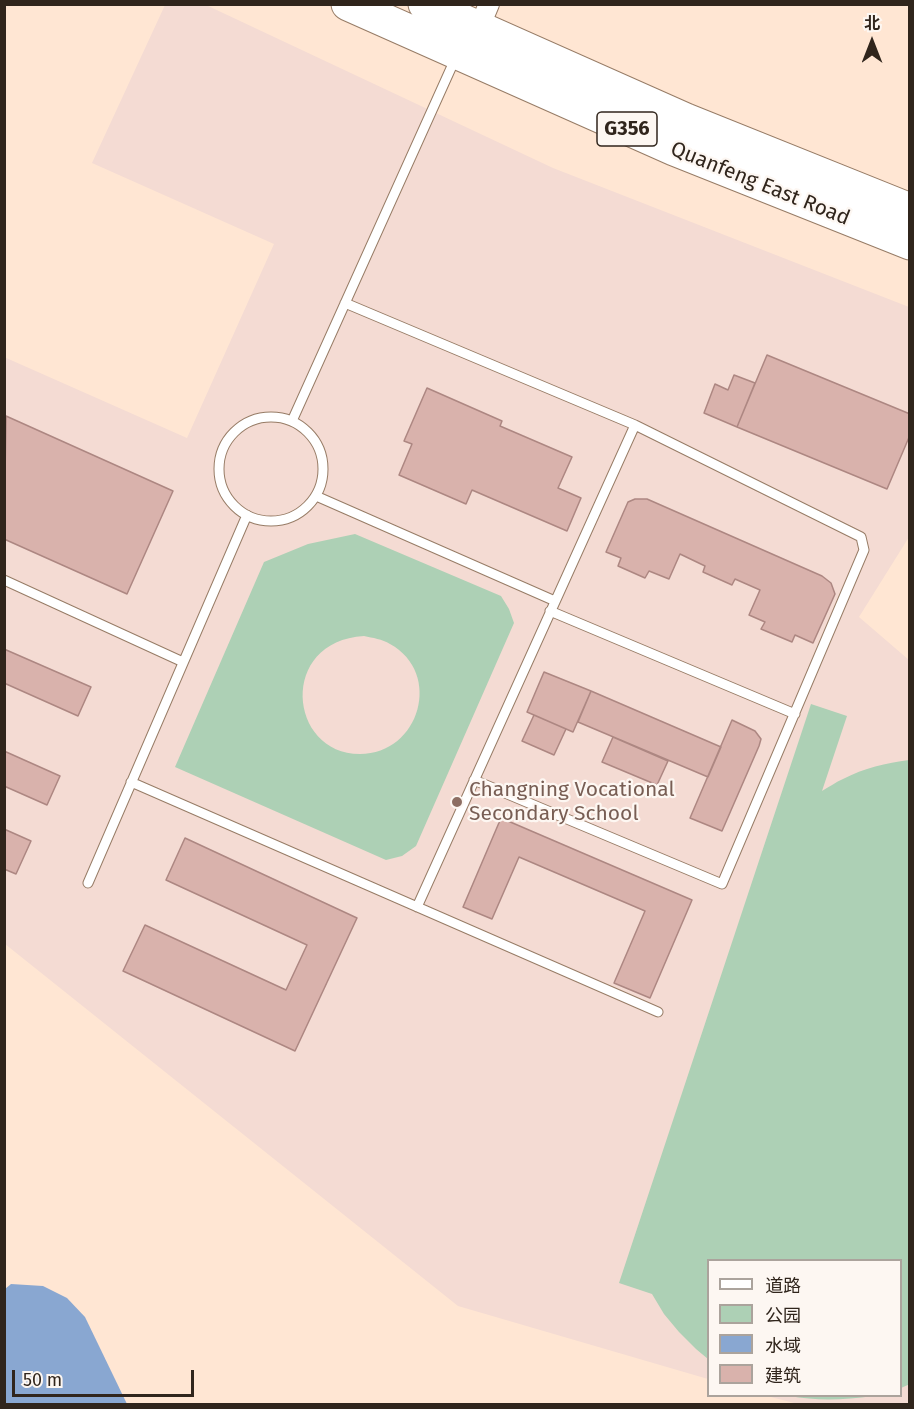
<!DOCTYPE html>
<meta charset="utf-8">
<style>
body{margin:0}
#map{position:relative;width:914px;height:1409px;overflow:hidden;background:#ffe6d3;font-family:"Fira Sans","Noto Sans SC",sans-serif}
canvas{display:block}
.frame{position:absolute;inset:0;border:6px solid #30251c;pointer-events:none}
.legend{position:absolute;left:707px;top:1259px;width:195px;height:138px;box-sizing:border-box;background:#fdf7f2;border:2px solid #aba39c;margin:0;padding:8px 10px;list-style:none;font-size:18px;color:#30251c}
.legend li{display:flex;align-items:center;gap:12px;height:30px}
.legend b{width:30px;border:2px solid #aba39c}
.north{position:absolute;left:842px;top:12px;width:60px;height:60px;-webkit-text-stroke:4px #fdf7f2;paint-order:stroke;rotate:0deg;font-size:16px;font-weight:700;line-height:24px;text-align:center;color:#30251c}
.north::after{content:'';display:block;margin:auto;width:21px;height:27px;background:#30251c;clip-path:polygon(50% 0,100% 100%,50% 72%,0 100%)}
.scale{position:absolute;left:12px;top:1370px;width:182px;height:27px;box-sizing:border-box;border:3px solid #30251c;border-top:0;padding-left:8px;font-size:18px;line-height:21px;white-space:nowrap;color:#30251c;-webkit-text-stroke:4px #fdf7f2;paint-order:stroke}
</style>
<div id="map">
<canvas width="914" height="1409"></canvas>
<div class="frame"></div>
<ul class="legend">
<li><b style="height:8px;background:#fff"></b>道路</li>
<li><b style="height:16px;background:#add0b5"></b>公园</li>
<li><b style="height:16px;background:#89a7d1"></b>水域</li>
<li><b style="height:16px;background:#d9b2ac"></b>建筑</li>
</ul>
<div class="north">北</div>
<div class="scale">50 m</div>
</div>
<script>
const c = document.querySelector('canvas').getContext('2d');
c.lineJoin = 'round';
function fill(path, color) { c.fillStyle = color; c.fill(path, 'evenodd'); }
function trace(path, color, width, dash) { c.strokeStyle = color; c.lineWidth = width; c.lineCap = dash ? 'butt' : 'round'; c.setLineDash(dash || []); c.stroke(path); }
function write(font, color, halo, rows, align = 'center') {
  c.font = font + ' "Fira Sans",sans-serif'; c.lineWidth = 4.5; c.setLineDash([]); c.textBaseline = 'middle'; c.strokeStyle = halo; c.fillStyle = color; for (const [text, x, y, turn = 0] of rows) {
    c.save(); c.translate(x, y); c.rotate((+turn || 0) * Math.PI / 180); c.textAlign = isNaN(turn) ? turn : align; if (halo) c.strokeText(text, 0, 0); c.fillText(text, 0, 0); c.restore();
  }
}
fill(new Path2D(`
 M165 5H206L553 168 909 307V537L859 617 909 660V1404H798L767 1396H900V1260H708V1379L458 1306 5 944 4 357 187 438 274 244 92 163Z`), '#f4dbd3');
fill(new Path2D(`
 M355 534 501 596 509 609 514 623 416 846 402 856 386 860 175 767 264 562 308 544ZM364 636C373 638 382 639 390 644 443 673 420 754 360 754 288 754 278 641 364 636Z
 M811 704 847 716 822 791C829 787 836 782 843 779 864 768 886 763 909 760L910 1384 901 1388 900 1260H708V1359L696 1349 679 1332 664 1314 652 1294 619 1283Z
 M789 1396H873C844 1400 817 1401 789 1396Z`), '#add0b5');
fill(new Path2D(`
 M11 1284 43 1286 67 1298 85 1317 127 1404H5V1289Z`), '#89a7d1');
const building = new Path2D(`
 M767 355 910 414V435L887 489 737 427Z
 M734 375 755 383 737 427 704 413 715 384 728 390Z
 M427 388 502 421 500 426 572 457 558 488 581 498 567 531 472 490 466 504 399 475 412 444 404 441Z
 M6 416 173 491 127 594 4 539Z
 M635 499H647L822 576 831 583 835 594 813 643 795 635 792 642 761 629 765 622 749 615 760 590 735 579 732 585 703 572 705 566 680 554 669 579 649 571 645 578 618 566 621 558 606 552 628 502Z
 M4 649 91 687 78 716 4 683Z
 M544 672 591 691 573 732 527 712Z
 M591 691 721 747 708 777 578 722Z
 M534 715 566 729 554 755 522 741Z
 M732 720 755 731 761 739 759 746 722 831 690 818Z
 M613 737 668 761 657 785 602 762Z
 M4 751 60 776 47 805 4 786Z
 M501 818 692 900 650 998 614 983 645 911 519 857 492 919 463 907Z
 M4 829 31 841 16 874 4 869Z
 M185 838 357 918 295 1051 123 971 145 925 286 990 307 945 166 880Z`);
fill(building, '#d9b2ac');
trace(building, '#ad8782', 1.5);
const lane = new Path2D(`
 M345 303 635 425 861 537 864 550 722 884 474 780
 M219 469a52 52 0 1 1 104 0a52 52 0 1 1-104 0Z
 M292 421 456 57
 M316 496 555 601
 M4 580 183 662
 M550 611 795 714
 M131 782 658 1012
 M88 883 247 515
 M417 907 635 425`);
const street = new Path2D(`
 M479 28 489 4`);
const highway = new Path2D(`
 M348 4 674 149 910 243
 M425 4 686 120 910 210`);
trace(lane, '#977c66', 11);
trace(street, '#977c66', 22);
trace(highway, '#977c66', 35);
trace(lane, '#fff', 9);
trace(street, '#fff', 20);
trace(highway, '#fff', 33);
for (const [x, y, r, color] of [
 [457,802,6,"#8d6e63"]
]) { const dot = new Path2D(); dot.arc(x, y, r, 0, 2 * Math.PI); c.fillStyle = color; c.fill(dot); trace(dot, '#fdf7f2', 2); }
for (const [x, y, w] of [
 [627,129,60]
]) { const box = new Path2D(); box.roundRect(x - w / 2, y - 17, w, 34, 4.5); c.fillStyle = '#fdf7f2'; c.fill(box); trace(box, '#30251c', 1.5); }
write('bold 20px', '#30251c', null, [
 ["G356",627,129]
]);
write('21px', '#30251c', '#fdf7f2', [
 ["Quanfeng East Road",760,184,22]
]);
write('21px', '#785e54', '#fdf7f2', [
 ["Changning Vocational",469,790],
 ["Secondary School",469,814]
], 'left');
</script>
